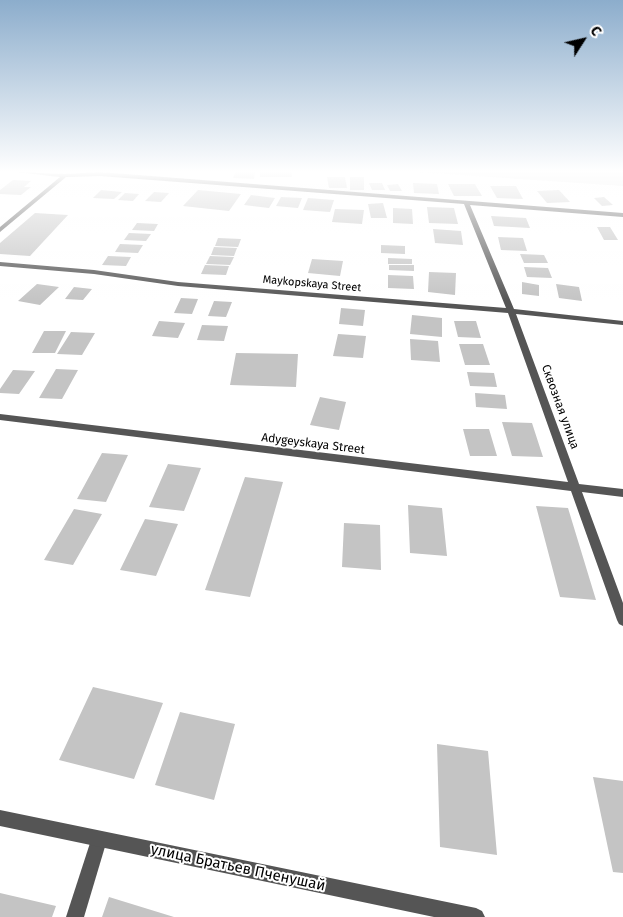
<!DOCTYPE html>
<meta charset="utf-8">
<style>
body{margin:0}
#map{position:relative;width:623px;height:917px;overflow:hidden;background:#fff;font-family:"Fira Sans",sans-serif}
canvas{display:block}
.north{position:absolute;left:558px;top:15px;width:50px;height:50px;-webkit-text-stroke:4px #fff;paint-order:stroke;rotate:55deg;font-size:14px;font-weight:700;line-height:20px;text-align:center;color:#000}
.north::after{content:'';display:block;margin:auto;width:18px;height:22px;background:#000;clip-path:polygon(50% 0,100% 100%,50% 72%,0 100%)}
</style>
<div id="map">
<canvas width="623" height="917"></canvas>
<div class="north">С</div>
</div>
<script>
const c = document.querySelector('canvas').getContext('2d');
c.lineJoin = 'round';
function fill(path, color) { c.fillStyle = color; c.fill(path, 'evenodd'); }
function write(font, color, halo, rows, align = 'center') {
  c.font = font + ' "Fira Sans",sans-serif'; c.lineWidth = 4; c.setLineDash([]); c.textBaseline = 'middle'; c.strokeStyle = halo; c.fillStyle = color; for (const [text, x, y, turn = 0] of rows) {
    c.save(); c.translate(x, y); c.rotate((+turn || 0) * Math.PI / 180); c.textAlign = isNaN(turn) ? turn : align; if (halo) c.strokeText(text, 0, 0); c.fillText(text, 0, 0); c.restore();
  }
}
fill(new Path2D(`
 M417 172H623V186Z`), '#dcdcdc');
fill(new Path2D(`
 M235 172H255L254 179 233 178Z
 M260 172H292V177H260Z
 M327 177H345L347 188H329Z
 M350 177H364V190H350Z
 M13 180 31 181 24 187H31L21 195 0 194V190Z
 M369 183H382L385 190H372Z
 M413 183 437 184 439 194 414 193Z
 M398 184 402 191H390L387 185Z
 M448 184H475L482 196H454Z
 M490 186H516L523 199 497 198Z
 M101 190 122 192 114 199 93 198Z
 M198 190 241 194 229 211 183 206Z
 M559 190 570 202 547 203 537 191Z
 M154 192 169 193 161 202 145 201Z
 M125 193 139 194 133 201 118 200Z
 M251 195 275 198 269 208 244 205Z
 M281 197 302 198 298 208 276 206Z
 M604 197 613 205 602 206 594 198Z
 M308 198 334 200 330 212 303 210Z
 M383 203 387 218H371L368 204Z
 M427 207 454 208 458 224 429 223Z
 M393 208 412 209 413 224 393 223Z
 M335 209 364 210 362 224 332 222Z
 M35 213 68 215 30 256 0 254V243Z
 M491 216 526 218 530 228 494 226Z
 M137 223 158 224 154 231 132 230Z
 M597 227H610L618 240H604Z
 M433 229 461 231 463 245 435 243Z
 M129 233 151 234 146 241 124 240Z
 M498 237 523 238 527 251 501 250Z
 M218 238 241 239 238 247 215 246Z
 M120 244 143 245 138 253 115 252Z
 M381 245 405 246V254L381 253Z
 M214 247 237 248 234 256 211 255Z
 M520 254 544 255 548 263H524Z
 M108 256 131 257 126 266 102 265Z
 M210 256 234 257 230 265 206 264Z
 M388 258 412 259V264H388Z
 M312 259 343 261 340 276 308 273Z
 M205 265 229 266 226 275 201 274Z
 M389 265H414V271L389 270Z
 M524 267 548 268 552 278 527 277Z
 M429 272 456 273 455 295 428 292Z
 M388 275 413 276 414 289 388 288Z
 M522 282 539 285V296L522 294Z
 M37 284 59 287 40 305 18 301Z
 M556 284 579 287 582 301 559 298Z
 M74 287 92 289 83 300 65 299Z
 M181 298 198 299 192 314 174 313Z
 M214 301 232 302 226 317 208 316Z
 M341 308 365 310 363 326 339 324Z
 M412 315 442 318V337L410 334Z
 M159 321 185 323 178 338 152 336Z
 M454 321H476L481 338 458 337Z
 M202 325 228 326 224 341 197 340Z
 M44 331H66L55 353H32Z
 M71 332 95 333 82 355 57 354Z
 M338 334 366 336 363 358 333 356Z
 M410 339 438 341 440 362 411 360Z
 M459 344H483L490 365H465Z
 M236 353 298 354 296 387 230 385Z
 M56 369 78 370 62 399 39 398Z
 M13 370 35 371 19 394 0 393V389Z
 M467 372 494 373 497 387 470 386Z
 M475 393 505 395 507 409 476 407Z
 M320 397 346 402 339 430 310 425Z
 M502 422 532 423 543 457 512 456Z
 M463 429H489L497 456H470Z
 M102 453 128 455 106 502 77 499Z
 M168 464 201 468 184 511 149 507Z
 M245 477 283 482 250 597 205 590Z
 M408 505 442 508 447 556 410 553Z
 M536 506 568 508 596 600 560 597Z
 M74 509 102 514 73 565 44 560Z
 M145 519 178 524 156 576 120 570Z
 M344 523 380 525 381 570 342 567Z
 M93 687 163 703 134 779 59 760Z
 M180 712 235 724 214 800 155 785Z
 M437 744 488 751 497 855 440 847Z
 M593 777 623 781V873L613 872Z
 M0 893 56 906 52 917H0Z
 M109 897 174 917H102Z`), '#c4c4c4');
fill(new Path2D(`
 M99 832 105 834 107 840 84 917H66L91 840 93 834Z`), '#555');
fill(new Path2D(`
 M16 172 65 174 100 172 623 213V217L470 205 514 309 623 321V325L516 314 579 484 623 489V497L582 492 623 603V626L619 624 617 620 571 491 0 420V414L568 482 508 313 178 286 94 274 0 266V262L94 270 178 282 506 308 464 204 100 176 66 177 0 232V227L60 177Z
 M0 810 476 908 482 911 485 917H434L0 826Z`), '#555');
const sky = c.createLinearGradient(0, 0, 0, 301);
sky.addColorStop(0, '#8cadcc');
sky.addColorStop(0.57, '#fff');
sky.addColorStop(1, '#ffffff00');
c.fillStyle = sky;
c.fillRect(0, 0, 623, 301);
write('11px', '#000', '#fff', [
 ["Maykopskaya Street",312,284,5]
]);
write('12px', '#000', '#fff', [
 ["Сквозная улица",560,407,70],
 ["Adygeyskaya Street",313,444,7]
]);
write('15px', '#000', '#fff', [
 ["улица Братьев Пченушай",238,868,12]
]);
</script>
